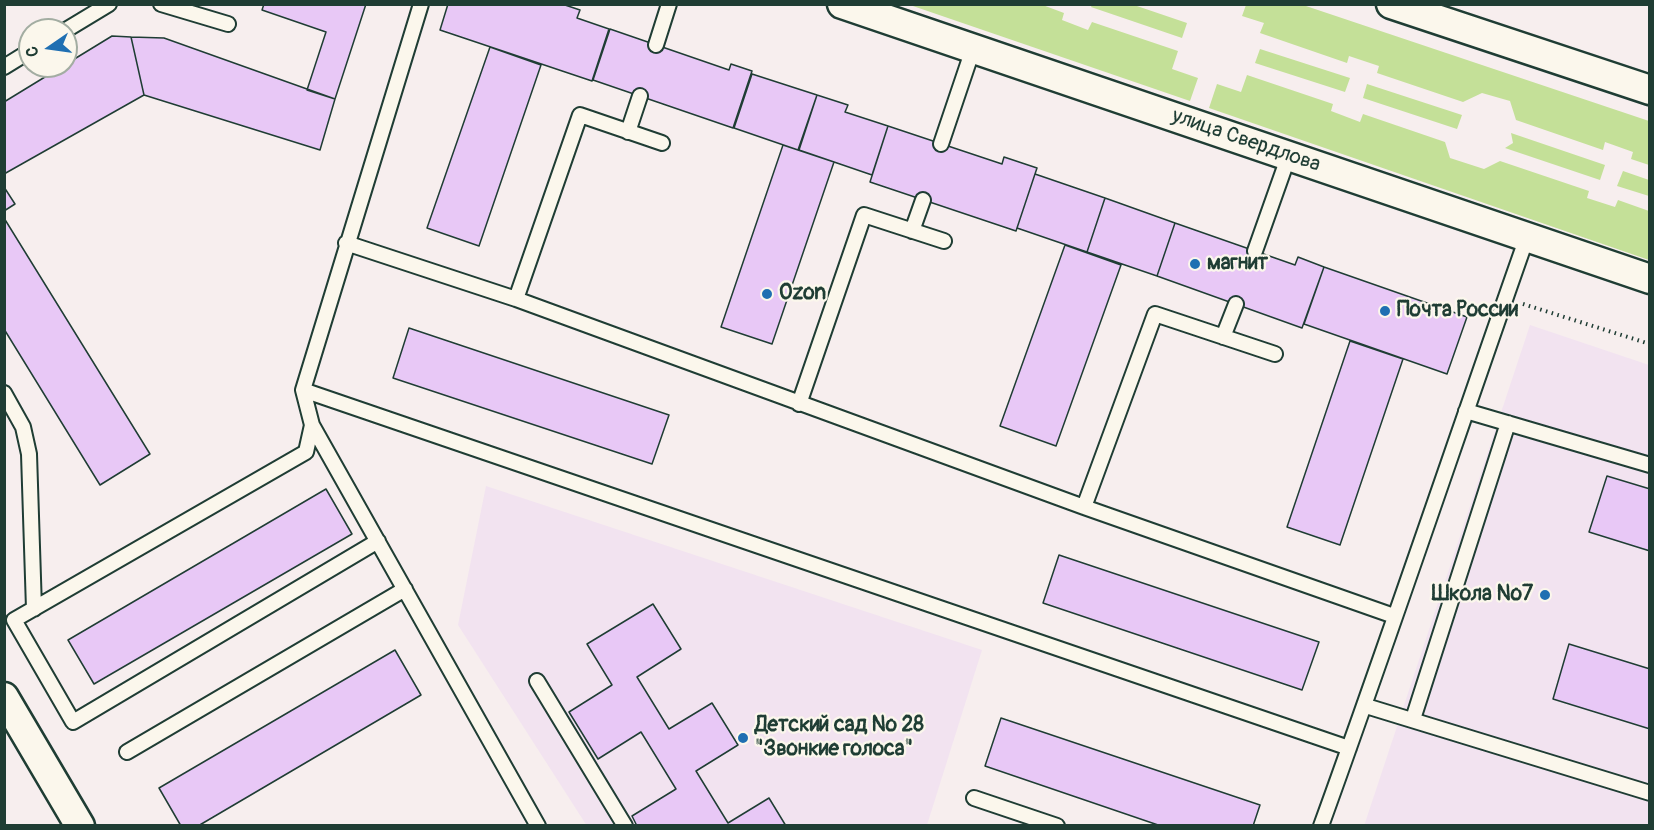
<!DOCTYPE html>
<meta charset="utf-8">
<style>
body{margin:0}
#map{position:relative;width:1654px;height:830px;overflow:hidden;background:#f7eeee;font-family:Pangolin,sans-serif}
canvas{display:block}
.frame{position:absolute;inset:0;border:6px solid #1f3d34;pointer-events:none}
.north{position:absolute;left:18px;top:18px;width:60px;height:60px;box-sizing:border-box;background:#fbf7ec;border:2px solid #a3ada2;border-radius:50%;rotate:257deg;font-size:16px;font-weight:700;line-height:24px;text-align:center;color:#1f3d34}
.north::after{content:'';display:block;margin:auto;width:21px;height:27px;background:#1f6fb2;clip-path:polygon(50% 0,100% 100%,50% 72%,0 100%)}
</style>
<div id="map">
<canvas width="1654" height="830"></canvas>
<div class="frame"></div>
<div class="north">С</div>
</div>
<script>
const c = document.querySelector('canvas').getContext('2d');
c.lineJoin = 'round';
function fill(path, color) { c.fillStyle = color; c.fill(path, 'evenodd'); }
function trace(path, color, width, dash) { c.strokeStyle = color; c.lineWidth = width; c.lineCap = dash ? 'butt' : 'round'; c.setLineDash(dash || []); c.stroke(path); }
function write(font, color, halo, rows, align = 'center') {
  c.font = font + ' Pangolin,sans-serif'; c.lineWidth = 4.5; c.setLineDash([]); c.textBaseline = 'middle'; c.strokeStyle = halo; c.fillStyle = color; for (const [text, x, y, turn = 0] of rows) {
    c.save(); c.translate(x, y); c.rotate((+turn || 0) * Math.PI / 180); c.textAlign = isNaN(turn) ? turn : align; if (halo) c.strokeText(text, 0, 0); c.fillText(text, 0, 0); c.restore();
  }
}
fill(new Path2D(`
 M1530 325 1649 365V825L1364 826Z
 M486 486 982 650 927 825 587 826 458 625Z`), '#f2e3f0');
fill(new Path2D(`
 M910 5 1040 4 1064 13 1062 20 1088 30 1092 22 1178 51 1172 69 1198 78 1190 101Z
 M1092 5H1134L1187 23 1182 38 1091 7Z
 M1246 5H1303L1649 121V165L1631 159 1633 152 1605 142 1603 150 1516 120 1510 101 1482 93 1463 102 1377 73 1379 66 1349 56 1347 63 1260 33 1264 23 1242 16Z
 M1260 49 1350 78 1345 92 1255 63Z
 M1247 75 1333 104 1331 111 1360 122 1363 114 1445 142 1450 158 1484 169 1500 161 1589 191 1587 198 1615 207 1618 200 1649 211V260L1209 108 1217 84 1241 92Z
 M1367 84 1462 115 1457 129 1363 98Z
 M1511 133 1605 165 1600 180 1505 148 1513 143Z
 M1623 171 1649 180V196L1617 186Z`), '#c4e098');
const building = new Path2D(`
 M264 4H366L335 99 307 90 326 32 262 10Z
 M448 4H562L580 10 577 18 609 29 592 81 440 30Z
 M610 29 729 70 731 64 752 71 733 128 593 80Z
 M112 36 131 37 144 95 4 174V102Z
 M131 37 164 38 335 99 320 150 144 95Z
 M490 47 541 65 479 246 427 228Z
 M752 74 817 95 798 150 734 128Z
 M817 95 848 105 845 112 888 126 872 175 799 150Z
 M888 126 1002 164 1004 157 1037 168 1016 231 870 182Z
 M783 145 834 162 772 344 721 327Z
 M1035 174 1105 198 1087 252 1017 228Z
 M4 187 15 204 4 211Z
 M1105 198 1175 223 1157 276 1087 252Z
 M4 218 150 454 100 485 4 329Z
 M1175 223 1295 265 1298 257 1324 267 1302 328 1157 276Z
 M1065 245 1121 265 1056 446 1000 426Z
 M1324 267 1467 317 1447 374 1304 324Z
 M409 328 669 415 652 464 393 378Z
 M1350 341 1403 359 1340 545 1287 527Z
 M1607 476 1650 489V551L1589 532Z
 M326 489 352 534 94 684 68 640Z
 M1059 555 1319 642 1302 690 1043 603Z
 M653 604 681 649 637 677 669 729 712 703 738 745 696 771 728 823 769 798 786 826H637L632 816 676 789 641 732 598 759 569 712 612 685 587 644Z
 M1569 644 1650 669V729L1553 699Z
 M395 650 421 695 198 826H181L159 788Z
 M1001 718 1260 805 1253 826H1161L985 766Z`);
fill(building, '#e8c8f6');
trace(building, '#1f3d34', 1.5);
const lane = new Path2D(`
 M161 4 228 24
 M66 30 109 4
 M656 45 669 4
 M4 67 30 51
 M628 132 640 96
 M941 144 973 49
 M912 231 923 200
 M346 243 516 299 1084 507 1394 616
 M1255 251 1289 155
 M516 299 580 115 662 143
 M1223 337 1236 304
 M303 390 1349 748
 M4 393 23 427 29 454 34 609
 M799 404 864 215 944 241
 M1466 411 1650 465
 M312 425 538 826
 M1084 507 1155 314 1275 354
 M378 541 73 722 14 620 306 452 312 425 303 390 421 4
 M537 681 625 826
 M1366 706 1650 793
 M1413 719 1508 423
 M127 752 405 589
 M974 798 1057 826
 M1321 826C1392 630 1458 433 1527 237`);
const street = new Path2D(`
 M842 4 1650 279
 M1391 4 1650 90
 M4 697 80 826`);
trace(lane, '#1f3d34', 18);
trace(street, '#1f3d34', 33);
trace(new Path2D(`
 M1523 304 1650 344`), '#1f3d34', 4, [1.5, 4.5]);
trace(lane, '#fbf7ec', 14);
trace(street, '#fbf7ec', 28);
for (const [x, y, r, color] of [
 [1195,264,6,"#1f6fb2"],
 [767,294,6,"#1f6fb2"],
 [1385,311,6,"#1f6fb2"],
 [1545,595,6,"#1f6fb2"],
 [743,738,6,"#1f6fb2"]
]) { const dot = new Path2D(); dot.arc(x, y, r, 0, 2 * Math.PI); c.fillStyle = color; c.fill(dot); trace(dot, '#fbf7ec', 2); }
write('21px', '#1f3d34', '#fbf7ec', [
 ["улица Свердлова",1246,141,19]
]);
write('bold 21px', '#1f3d34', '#fbf7ec', [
 ["магнит",1207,264],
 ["Ozon",779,294],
 ["Почта России",1397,311],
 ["Школа №7",1533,595,"right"],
 ["Детский сад № 28",755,726],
 ["\"Звонкие голоса\"",755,750]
], 'left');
</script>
